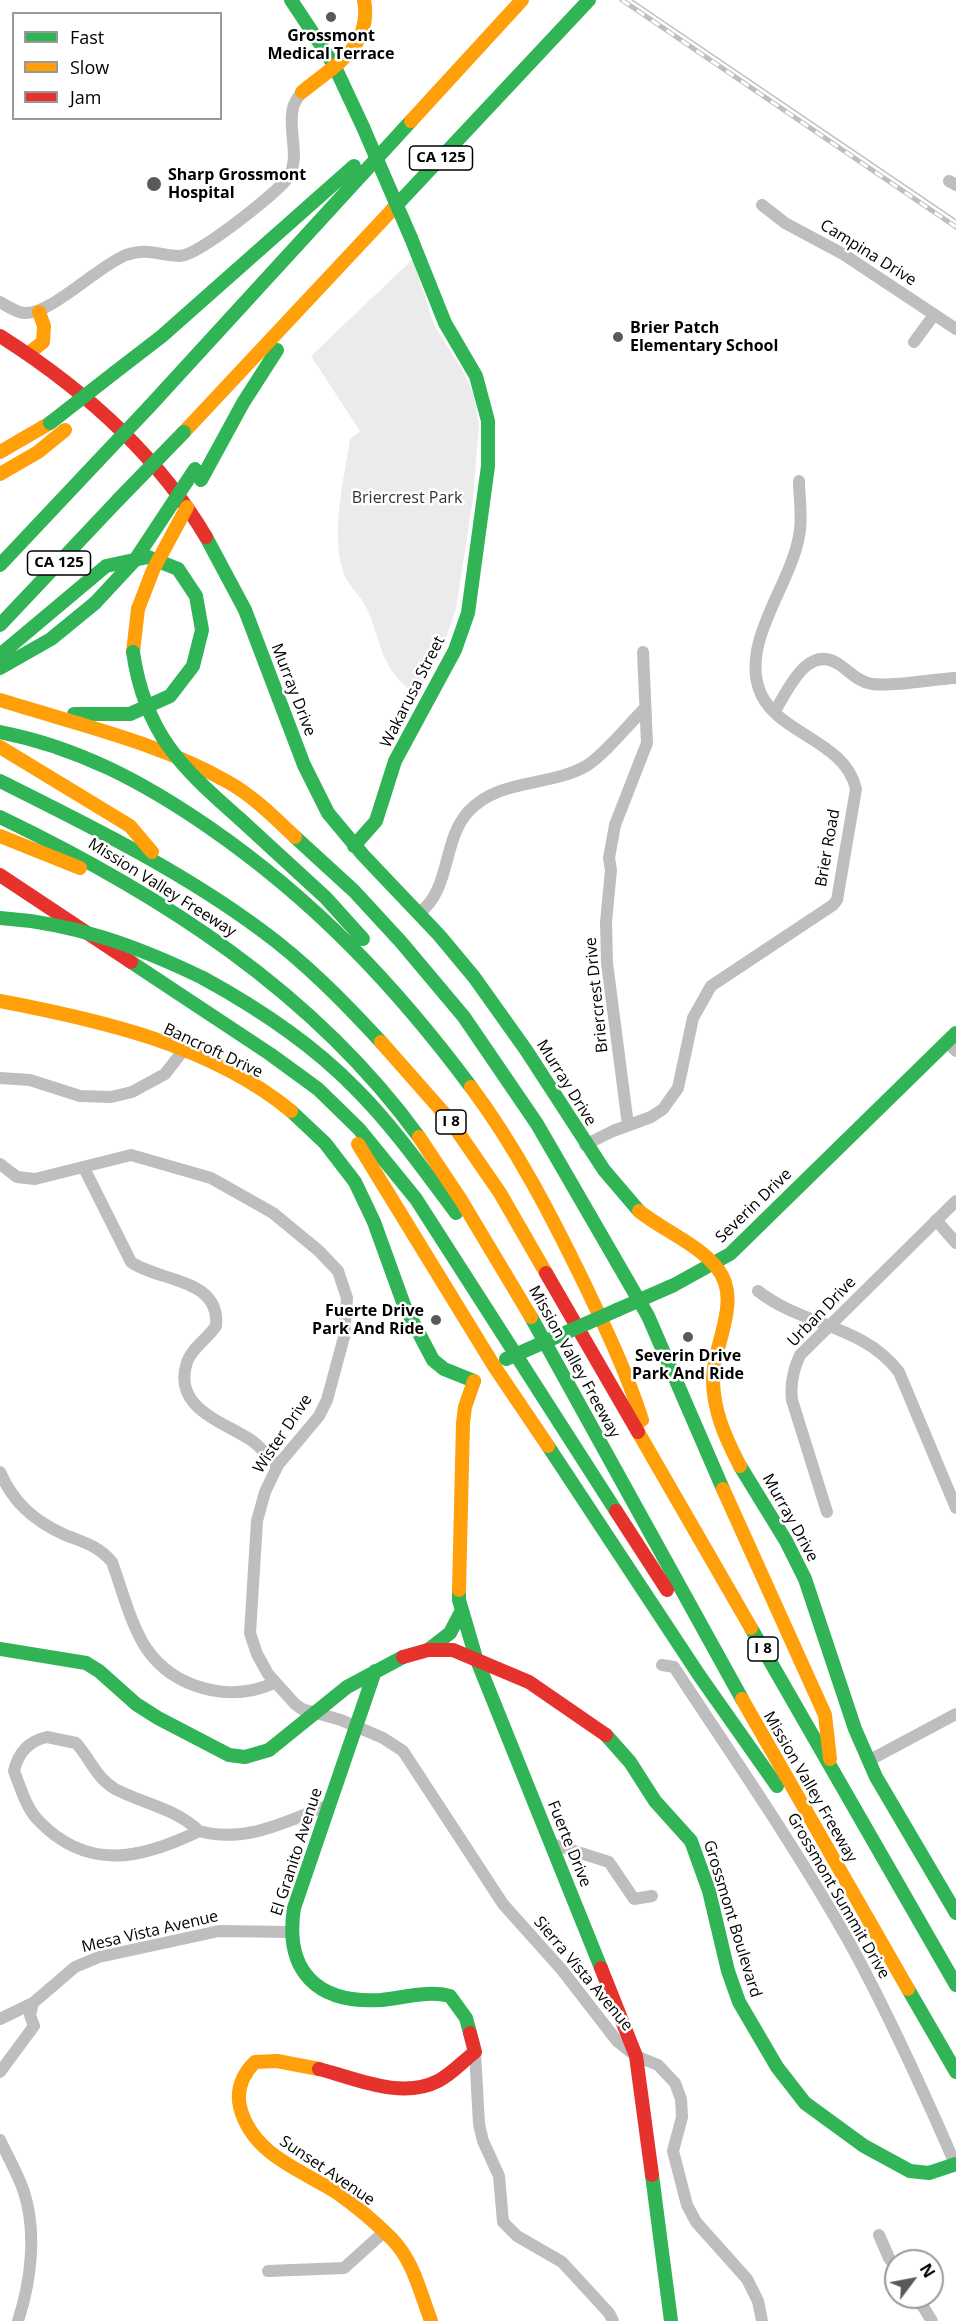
<!DOCTYPE html>
<style>
body{margin:0}
#map{position:relative;width:956px;height:2321px;overflow:hidden;background:#fff;font-family:"Open Sans",sans-serif}
canvas{display:block}
.legend{position:absolute;left:12px;top:12px;width:210px;height:108px;box-sizing:border-box;background:#fff;border:2px solid #999;margin:0;padding:8px 10px;list-style:none;font-size:18px;color:#000}
.legend li{display:flex;align-items:center;gap:12px;height:30px}
.legend b{width:30px;border:2px solid #999}
.north{position:absolute;left:884px;top:2249px;width:60px;height:60px;box-sizing:border-box;background:#fff;border:2px solid #999;border-radius:50%;rotate:58deg;font-size:16px;font-weight:700;line-height:24px;text-align:center;color:#000}
.north::after{content:'';display:block;margin:auto;width:21px;height:27px;background:#595959;clip-path:polygon(50% 0,100% 100%,50% 72%,0 100%)}
</style>
<div id="map">
<canvas width="956" height="2321"></canvas>
<ul class="legend">
<li><b style="height:8px;background:#30b455"></b>Fast</li>
<li><b style="height:8px;background:#ff9f0a"></b>Slow</li>
<li><b style="height:8px;background:#e5322d"></b>Jam</li>
</ul>
<div class="north">N</div>
</div>
<script>
const c = document.querySelector('canvas').getContext('2d');
c.lineJoin = 'round';
function fill(path, color) { c.fillStyle = color; c.fill(path, 'evenodd'); }
function trace(path, color, width, dash) { c.strokeStyle = color; c.lineWidth = width; c.lineCap = dash ? 'butt' : 'round'; c.setLineDash(dash || []); c.stroke(path); }
function write(font, color, halo, rows, align = 'center') {
  c.font = font + ' "Open Sans",sans-serif'; c.lineWidth = 5; c.setLineDash([]); c.textBaseline = 'middle'; c.strokeStyle = halo; c.fillStyle = color; for (const [text, x, y, turn = 0] of rows) {
    c.save(); c.translate(x, y); c.rotate((+turn || 0) * Math.PI / 180); c.textAlign = isNaN(turn) ? turn : align; if (halo) c.strokeText(text, 0, 0); c.fillText(text, 0, 0); c.restore();
  }
}
fill(new Path2D(`
 M413 259 434 325 462 369 474 396 479 425 473 498 456 609 443 646 423 683 414 693C381 669 382 645 368 611 363 598 351 589 345 576 329 539 344 479 350 439L360 431 311 356Z`), '#ebebeb');
trace(new Path2D(`
 M949 181 956 185
 M762 205 785 223 843 254 956 329
 M0 302C7 306 17 313 25 313 50 315 98 266 126 255 149 247 159 256 180 256 199 255 274 195 287 179 302 159 287 130 293 108 294 102 299 96 302 92
 M914 342 934 315
 M775 711C788 690 808 642 840 665 850 672 859 682 872 684 892 687 933 679 956 678
 M419 913C451 890 442 841 468 812 498 778 550 787 586 766 603 756 630 723 645 708
 M947 1042 956 1051
 M0 1078 30 1080 80 1096 111 1097 132 1092 165 1074 182 1052
 M628 1125 607 963 606 922 611 870 609 858 615 825 647 743 643 652
 M585 1145 613 1131 651 1117 663 1109 678 1088 693 1018 711 986 833 905 837 900 856 789C845 739 774 734 759 689 742 640 791 584 799 536 803 519 799 498 799 481
 M0 1164 17 1177 35 1179 131 1155 211 1178 273 1213 319 1251 338 1271 347 1298 344 1337 327 1400 319 1416 278 1465 265 1492 257 1521 250 1633 257 1654 268 1674 295 1704 302 1709 341 1720 383 1738 403 1751 503 1904 562 1970 617 2041 636 2056 658 2065 675 2083 681 2099 682 2117 673 2151 687 2205 696 2222 747 2279 758 2301 762 2321
 M84 1168 131 1262C159 1282 221 1278 216 1326 207 1339 192 1348 187 1362 172 1408 222 1421 251 1440 262 1447 267 1458 278 1465
 M936 1220 956 1243
 M758 1291C802 1326 862 1324 899 1372L956 1508
 M0 1472C13 1502 33 1520 63 1534 82 1542 98 1545 112 1562 122 1589 130 1623 146 1648 174 1689 230 1703 274 1683
 M827 1512 792 1400C790 1383 793 1370 800 1355L956 1201
 M662 1665 674 1667C733 1757 795 1846 848 1940 888 2012 923 2090 956 2166
 M47 1737 76 1743C90 1758 96 1778 115 1789 144 1804 175 1808 199 1831 142 1859 87 1872 38 1820 26 1808 20 1786 14 1771 18 1753 29 1741 47 1737Z
 M868 1761 956 1714
 M199 1831C246 1844 287 1821 329 1805
 M552 1844 609 1862 634 1899 652 1896
 M0 2019 33 2003 75 1967 99 1957 219 1931 290 1932
 M475 2052 479 2124 483 2141 499 2176 503 2222 517 2236 562 2262 609 2313 613 2321
 M0 2072 34 2026 30 2015 33 2003
 M0 2140C8 2157 18 2174 24 2192 37 2233 31 2281 18 2321
 M879 2235 889 2258 896 2267
 M268 2271 344 2268 384 2232
 M917 2297 932 2321`), '#bebebe', 12);
trace(new Path2D(`
 M291 0 334 65 363 127
 M392 210 589 0
 M114 373 162 336 354 166
 M149 407 411 121
 M201 480 243 403 277 350
 M206 537 245 610 304 765 328 813 363 855 439 935 474 977 526 1050 604 1170 639 1211
 M0 565 97 462
 M0 625 118 500
 M0 655 106 566 148 557 178 569 196 596 202 630 193 666 170 696 130 714H74
 M0 668 51 639 95 603
 M0 732C78 747 145 783 210 828 314 900 395 985 471 1087
 M0 781C90 826 180 870 261 930 305 962 344 1002 381 1042
 M0 817C160 894 313 991 419 1137
 M240 819 326 898 363 939
 M295 837 354 891 401 942 464 1017 537 1124 648 1316 723 1489
 M354 846 376 821 395 761 455 650 468 613 488 466V421L476 376 445 323 411 238
 M131 962 270 1054 318 1089 359 1129 416 1199 616 1511
 M203 978C258 1008 311 1043 355 1088 393 1126 424 1170 456 1213
 M291 1111 325 1143 355 1182 374 1222 404 1305 433 1360 444 1369 474 1381
 M617 1310 674 1285 730 1254 956 1033
 M531 1317 742 1699
 M548 1446 699 1675 777 1786
 M740 1466 786 1541 805 1579 855 1729 876 1777 956 1913
 M459 1590V1600L476 1658 601 1968
 M751 1628 956 1985
 M0 1649 86 1663 99 1671 136 1704 158 1718 229 1755 245 1757 269 1750 347 1687 403 1657
 M428 1650 450 1633 461 1612
 M375 1671 294 1908C284 1972 318 2004 381 2000 403 1998 428 1990 450 1996L466 2018 470 2033
 M606 1735 630 1762 655 1801 691 1841 709 1891 728 1971 739 2002 777 2067 805 2103 864 2146 910 2171 929 2173 956 2164
 M908 1989 956 2072
 M652 2175 671 2321`), '#30b455', 14);
trace(new Path2D(`
 M302 92C333 66 373 47 364 0
 M411 121 522 0
 M29 353 43 342 44 326 39 312
 M184 432 392 210
 M0 452 50 423
 M0 474 38 452 65 430
 M133 652 138 609
 M0 700C76 724 158 742 228 782 253 796 274 817 295 837
 M0 747 130 826 152 852
 M0 836 80 868
 M0 1001C100 1020 211 1045 291 1111
 M381 1042 449 1119 500 1193 546 1273
 M471 1087C516 1147 552 1217 585 1285 606 1329 627 1373 642 1420
 M419 1137 461 1200 531 1317
 M358 1144 494 1366 548 1446
 M639 1211C664 1231 698 1244 717 1268 743 1300 713 1344 713 1379 713 1411 726 1439 740 1466
 M638 1432 751 1628
 M723 1489 825 1715 830 1759
 M459 1590 463 1423 465 1407 474 1381
 M742 1699 908 1989
 M319 2069 277 2061 255 2062C242 2075 236 2089 240 2107 252 2154 299 2169 336 2192 356 2206 375 2222 392 2239 414 2262 420 2292 431 2321`), '#ff9f0a', 14);
trace(new Path2D(`
 M0 336C82 388 156 453 206 537
 M0 875 131 962
 M546 1273 638 1432
 M616 1511 667 1590
 M403 1657 428 1650H453L529 1682 606 1735
 M601 1968 636 2056 652 2175
 M319 2069C355 2078 401 2100 438 2081 452 2074 463 2061 475 2052L470 2033`), '#e5322d', 14);
trace(new Path2D(`
 M632 0 956 220`), '#bebebe', 1.5);
const rail = new Path2D(`
 M622 0 956 227`);
trace(rail, '#bebebe', 5);
trace(rail, '#fff', 3, [9]);
trace(new Path2D(`
 M363 127 411 238
 M50 423 114 373
 M97 462 149 407
 M118 500 184 432
 M95 603 135 560 195 469
 M133 652C145 734 181 767 240 819
 M0 918C74 923 137 946 203 978
 M506 1359 617 1310`), '#30b455', 14);
trace(new Path2D(`
 M138 609 153 570 187 507`), '#ff9f0a', 14);
for (const [x, y, r, color] of [
 [331,17,6,"#595959"],
 [154,184,8,"#595959"],
 [618,337,6,"#595959"],
 [436,1320,6,"#595959"],
 [688,1337,6,"#595959"]
]) { const dot = new Path2D(); dot.arc(x, y, r, 0, 2 * Math.PI); c.fillStyle = color; c.fill(dot); trace(dot, '#fff', 2); }
for (const [x, y, w] of [
 [441,158,63],
 [59,563,63],
 [451,1122,30],
 [763,1649,30]
]) { const box = new Path2D(); box.roundRect(x - w / 2, y - 12, w, 24, 4.5); c.fillStyle = '#fff'; c.fill(box); trace(box, '#000', 1.5); }
write('bold 15px', '#000', null, [
 ["CA 125",441,158],
 ["CA 125",59,563],
 ["I 8",451,1122],
 ["I 8",763,1649]
]);
write('bold 16px', '#000', '#fff', [
 ["Grossmont",331,36],
 ["Medical Terrace",331,54],
 ["Sharp Grossmont",168,175,"left"],
 ["Hospital",168,193,"left"],
 ["Brier Patch",630,328,"left"],
 ["Elementary School",630,346,"left"],
 ["Fuerte Drive",424,1311,"right"],
 ["Park And Ride",424,1329,"right"],
 ["Severin Drive",688,1356],
 ["Park And Ride",688,1374]
]);
write('16px', '#000', '#fff', [
 ["Campina Drive",868,253,32],
 ["Murray Drive",293,690,69],
 ["Wakarusa Street",413,692,-63],
 ["Brier Road",828,848,-80],
 ["Mission Valley Freeway",162,888,32],
 ["Briercrest Drive",597,995,-96],
 ["Bancroft Drive",213,1051,25],
 ["Murray Drive",566,1083,58],
 ["Severin Drive",754,1206,-44],
 ["Urban Drive",822,1312,-46],
 ["Mission Valley Freeway",574,1362,61],
 ["Wister Drive",283,1434,-56],
 ["Murray Drive",790,1518,61],
 ["Mission Valley Freeway",810,1787,60],
 ["Fuerte Drive",569,1844,68],
 ["El Granito Avenue",297,1852,-72],
 ["Grossmont Summit Drive",838,1896,60],
 ["Grossmont Boulevard",732,1919,73],
 ["Mesa Vista Avenue",150,1932,-13],
 ["Sierra Vista Avenue",583,1974,50],
 ["Sunset Avenue",327,2171,34]
]);
write('16px', '#323232', '#fff', [
 ["Briercrest Park",407,498]
]);
</script>
